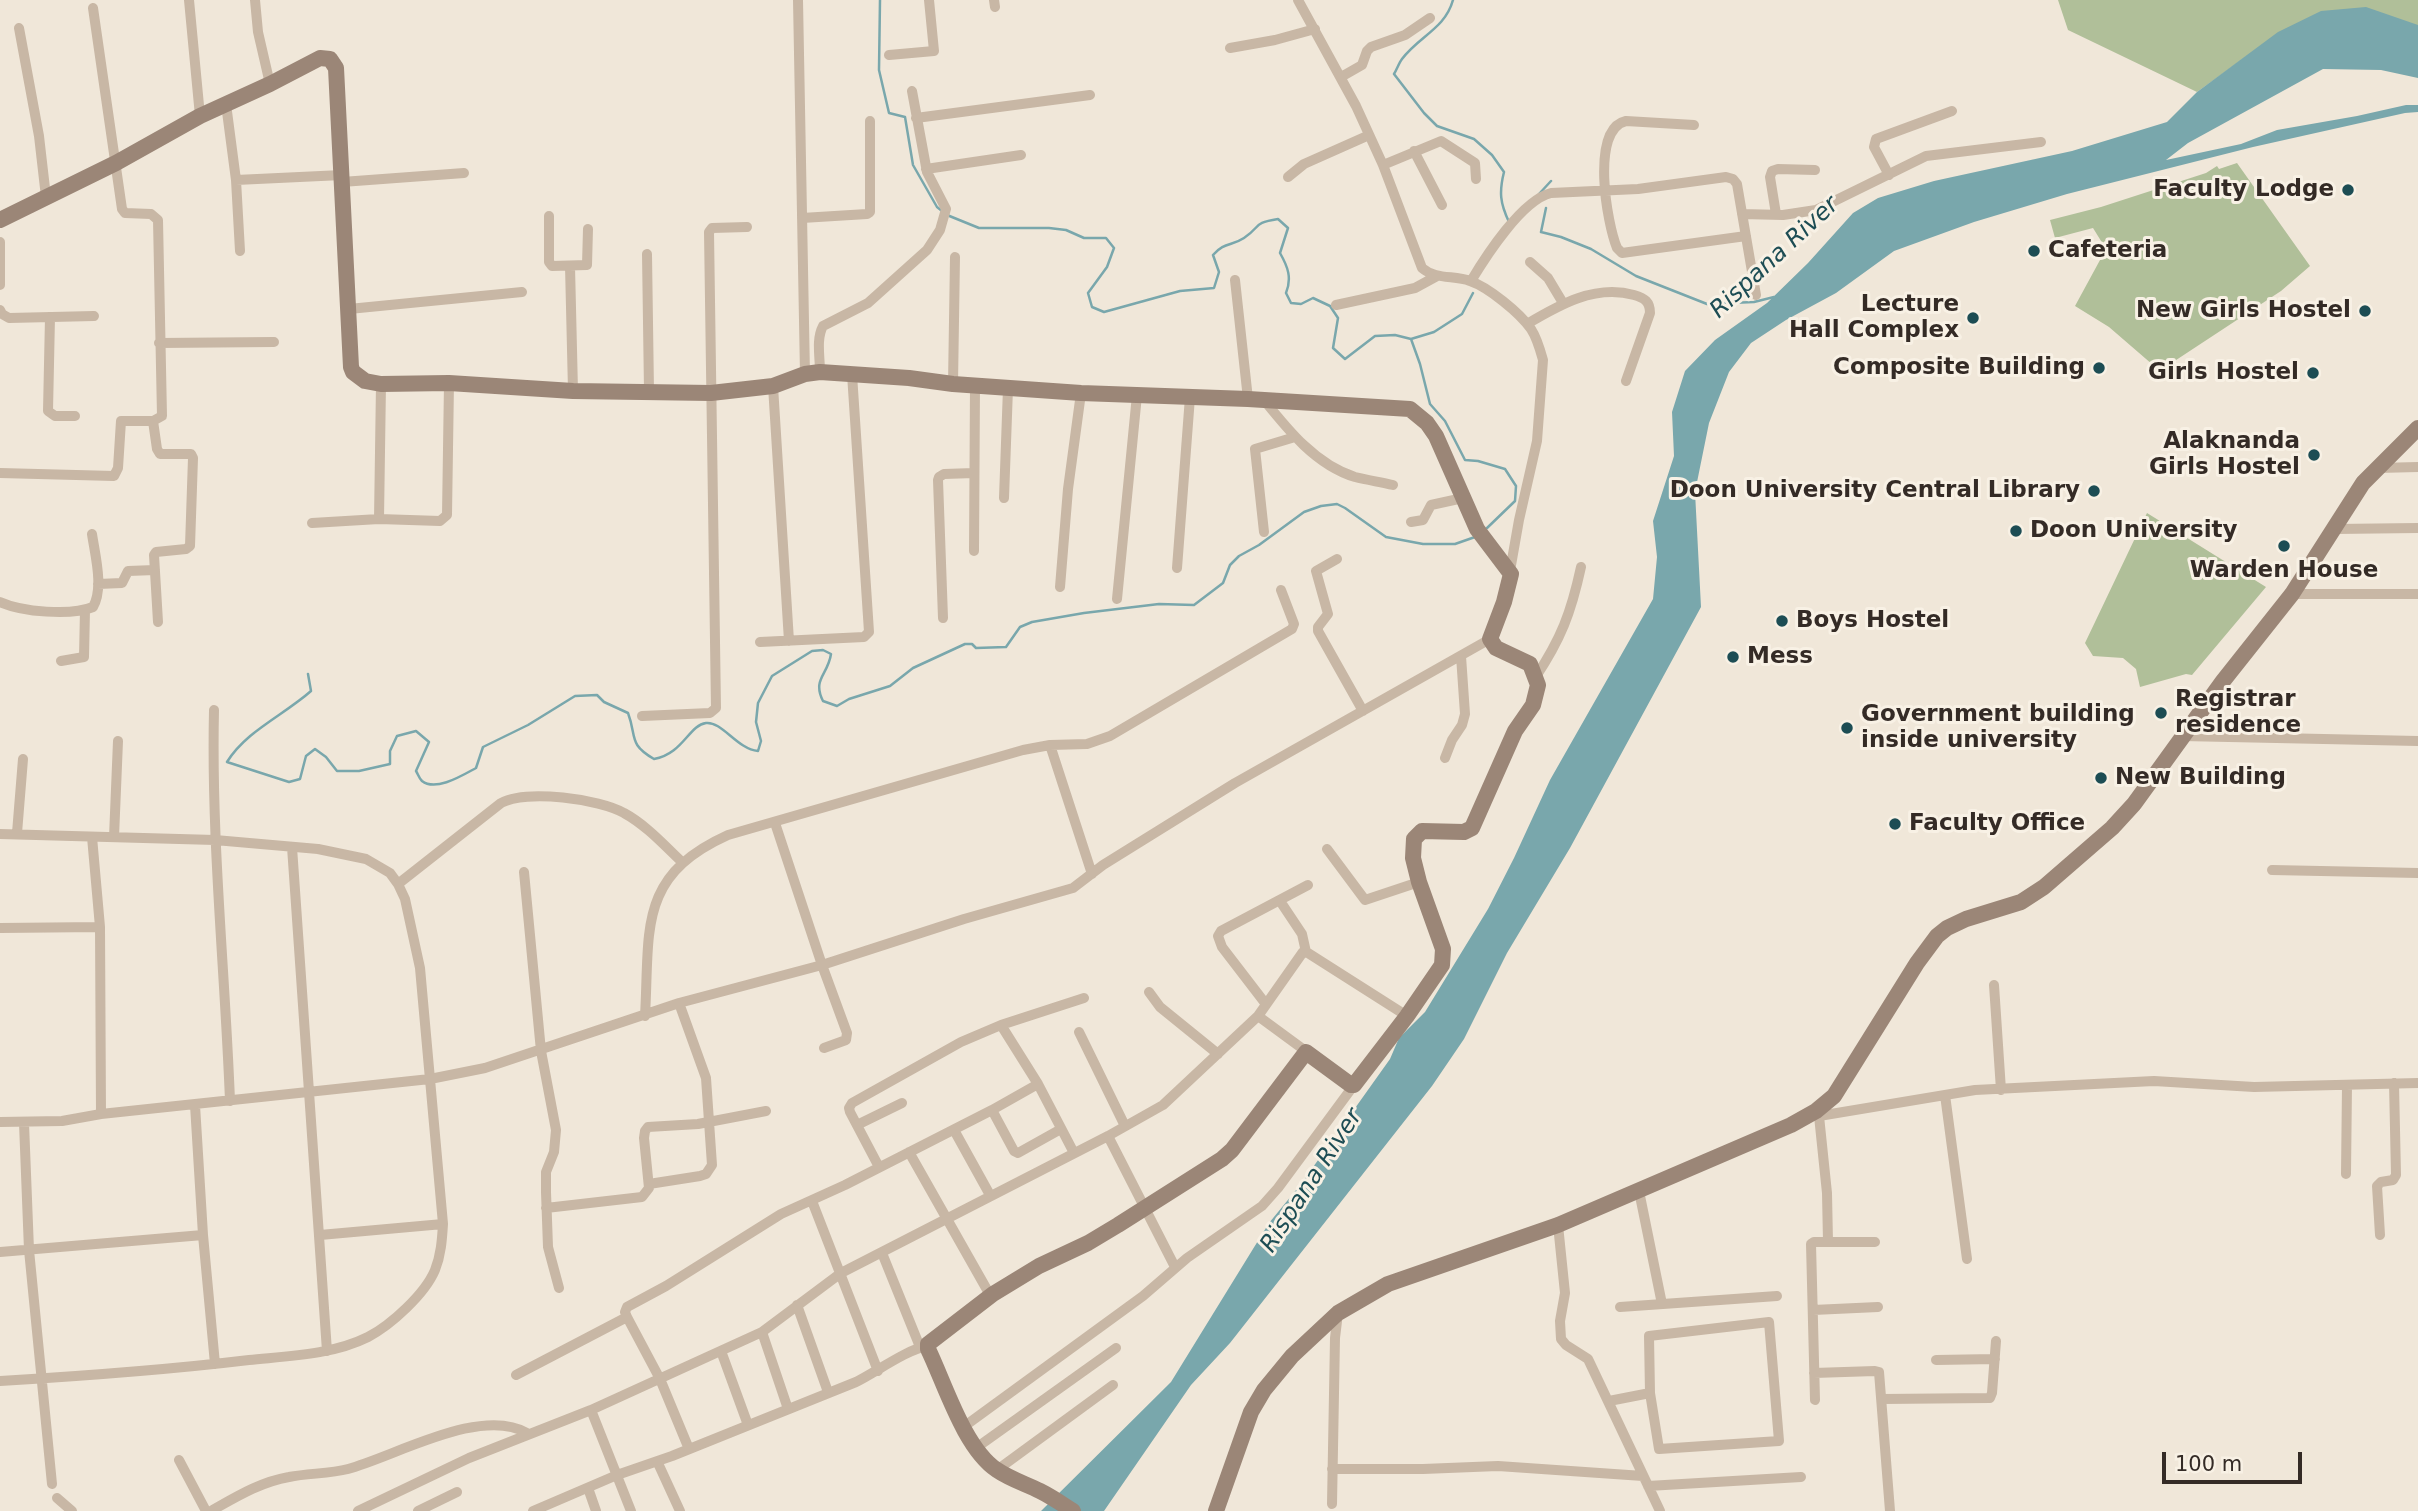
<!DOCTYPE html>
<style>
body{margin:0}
#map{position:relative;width:2418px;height:1511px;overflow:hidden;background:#f0e7d9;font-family:"DejaVu Sans",sans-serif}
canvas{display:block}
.scale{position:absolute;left:2162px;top:1452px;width:140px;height:32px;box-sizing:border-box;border:4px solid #342b26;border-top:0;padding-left:9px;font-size:21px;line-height:24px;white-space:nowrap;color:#342b26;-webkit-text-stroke:5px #f8f1e5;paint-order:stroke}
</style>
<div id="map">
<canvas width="2418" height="1511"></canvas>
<div class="scale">100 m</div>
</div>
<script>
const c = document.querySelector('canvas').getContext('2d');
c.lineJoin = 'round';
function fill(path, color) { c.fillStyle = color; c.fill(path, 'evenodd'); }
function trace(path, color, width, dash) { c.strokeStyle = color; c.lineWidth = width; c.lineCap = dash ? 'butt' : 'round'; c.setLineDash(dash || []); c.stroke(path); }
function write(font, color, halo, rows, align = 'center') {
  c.font = font + ' "DejaVu Sans",sans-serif'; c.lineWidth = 6; c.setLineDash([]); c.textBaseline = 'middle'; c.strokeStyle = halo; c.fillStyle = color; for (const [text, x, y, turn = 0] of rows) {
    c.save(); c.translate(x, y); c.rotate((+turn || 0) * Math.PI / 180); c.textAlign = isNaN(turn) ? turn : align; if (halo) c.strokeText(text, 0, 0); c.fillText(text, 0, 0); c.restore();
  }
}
fill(new Path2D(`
 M2058 0H2418V25L2283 30 2197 92 2068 30Z
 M2237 163 2310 266 2281 291 2167 366 2153 365 2109 327 2075 306 2106 249 2093 228 2055 238 2050 220 2101 207 2206 173 2217 166 2219 169Z
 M2147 513 2266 587 2192 675 2186 674 2140 687 2136 669 2123 658 2093 656 2085 643Z`), '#b0bf99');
fill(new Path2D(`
 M2366 7 2418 25V78L2381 70 2323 69 2188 143 2166 160 2241 144 2277 130 2357 116 2406 105H2418V112L2405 113 2253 147 2067 194 1974 222 1894 251 1836 293 1786 320 1751 343 1729 372 1709 423 1695 492 1701 607 1570 848 1507 953 1464 1039 1432 1086 1230 1343 1191 1385 1104 1511H1041L1171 1382 1269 1223 1301 1184 1390 1059 1399 1038 1425 1012 1488 909 1514 858 1550 780 1653 599 1657 557 1653 521 1674 456 1672 412 1685 371 1715 340 1767 303 1808 263 1853 213 1878 198 1934 181 2072 151 2167 122 2197 92 2278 32 2321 11Z`), '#79a7ac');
trace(new Path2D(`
 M880 0 879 70 889 113 905 117 913 165 937 207 942 211
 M1453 0C1445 29 1419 36 1402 59 1399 63 1397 69 1394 74L1424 113 1437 126 1474 139 1492 155 1504 172C1499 192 1500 203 1509 222
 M1539 194 1551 181
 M1546 208 1541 232 1561 237 1591 249 1636 276 1707 304 1754 302 1774 297
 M947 215 979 228H1049L1066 230 1084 238H1106L1114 248 1107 267 1088 293 1092 307 1104 312 1180 291 1214 288 1219 272 1213 255C1224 242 1232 246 1244 238 1262 226 1252 223 1278 219L1288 228 1280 253C1288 267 1292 278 1286 293L1291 303 1301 304 1313 298 1330 306 1338 318 1333 348 1345 359 1375 336 1395 335 1411 339 1434 332 1462 314 1473 293
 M1411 339 1420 364 1430 404 1445 421 1465 460 1478 461 1505 469 1516 486 1515 501 1487 528
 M308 674 311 691C284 715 246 731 227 762L289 782 300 779 306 756 315 749 326 757 337 771H359L390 764V751L397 736 416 731 429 742 416 771C418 774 419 778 422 781 436 792 463 775 476 768L483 747 528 725 575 696 597 695 604 702 628 713C637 737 628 744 654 759 683 754 689 725 706 723 722 721 737 749 758 751L761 741 756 722 758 703 772 676 812 651 823 650 831 654C828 675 812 679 823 701L837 706 849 699 890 686 913 668 965 644H972L976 648 1006 647 1020 627 1032 622 1084 613 1159 604 1194 605 1223 583 1230 565 1239 556 1259 545 1304 512 1321 506 1337 504 1345 508 1386 537 1423 544H1455L1475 537`), '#79a7ac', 2.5);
trace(new Path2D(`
 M189 0 200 116
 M255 0 258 32 270 84
 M798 0 805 374
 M994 0 995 7
 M1298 0 1356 106 1383 165 1422 268C1436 280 1454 275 1470 281 1488 287 1520 313 1531 329 1537 338 1540 349 1543 360L1537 441 1519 520 1510 571
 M19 28 39 136 46 197
 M1230 48 1275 40 1315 29
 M889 55 934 51 929 0
 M1341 77 1362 65 1367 51 1371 47 1405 35 1430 18
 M226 104 236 180 240 251
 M916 118 1090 95
 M1694 125 1626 121C1590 129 1607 224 1617 248L1622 253 1746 236
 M1414 151 1442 205
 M1383 165 1441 141 1475 163 1476 179
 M926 169 1021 155
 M1889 175 1874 147 1876 139 1952 111
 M1288 177 1304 164 1367 136
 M236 180 342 175
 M342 182 464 173
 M1742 214 1783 215 1816 210 1926 156 2041 142
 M1776 214 1770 177 1772 171 1778 169 1815 170
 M549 216V262L552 266 587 265 588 229
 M802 218 867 214 870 212V121
 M0 242V285
 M647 254 649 391
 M1530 262 1548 278 1563 303
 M570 266 573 391
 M1235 280 1248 399
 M1471 281C1486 256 1522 200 1551 193L1638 189 1726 177 1733 179 1737 184 1756 295
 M1336 305 1415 288 1437 276
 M349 309 522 292
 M0 310 2 314 9 318 94 316
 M50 317 48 411 55 416H75
 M1527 324C1559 305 1595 284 1634 295 1645 298 1650 302 1650 313L1626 381
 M159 343 274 342
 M820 372C820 357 816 339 823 326L868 303 927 250 940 230 946 209 927 172 912 91
 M953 384 955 257
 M773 386 789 641
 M1264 400C1288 430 1316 465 1355 477 1367 480 1380 482 1393 485
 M153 421 157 449 160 454H191L193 458 190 546 186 549 156 552 154 555 158 622
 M2378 468 2418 467
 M0 473 114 476 118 468 121 421H153L162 416 158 220 151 214 125 213 122 209 93 8
 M1004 498 1008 388
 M379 519 440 521 447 515 449 383
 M1411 522 1423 520 1431 505 1463 498
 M312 523 379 519 381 384
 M2335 529 2418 528
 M1264 532 1255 449 1295 437
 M974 551 975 386
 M1337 559 1316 571 1328 614 1318 627V631L1363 711
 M1177 568 1190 397
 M98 584 122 583 128 571 155 570
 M1060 587 1068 489 1081 393
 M2292 594H2418
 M1117 599 1137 395
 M0 602C22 612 71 616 93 607 104 588 95 555 92 534
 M943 618 938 480 939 477 944 474 974 473
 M760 642 864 637 869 632 852 374
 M61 661 84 657 85 610
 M1535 678C1561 639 1571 613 1581 567
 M214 710C211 840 225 970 230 1101
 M642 716 710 713 716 708 709 232 712 228 747 227
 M2182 736 2418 741
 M1050 745 1087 744 1110 736 1292 629 1294 624 1281 590
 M1445 758 1452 740 1462 725 1465 714 1461 656
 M775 823 822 965 847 1033 846 1040 824 1048
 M17 833 23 759
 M0 834 215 840 318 849 366 859 390 873 398 884 405 899 420 968 443 1224C442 1240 441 1255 435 1270 425 1294 391 1325 368 1337 332 1355 288 1356 249 1360 166 1370 83 1376 0 1381
 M92 837 100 927 101 1114
 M114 837 118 741
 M292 847 327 1351
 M1327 849 1365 900 1419 882
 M2272 870 2418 873
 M524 872 541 1051 556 1130 554 1152 546 1172V1192L548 1247 559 1288
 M398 884 501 803C526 789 600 799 624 813 646 825 664 845 682 862
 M1280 901 1302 934 1306 952
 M0 928 100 927
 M1994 985 2001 1090
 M1149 992 1160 1007 1218 1054
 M1265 1003 1222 947 1218 936 1221 931 1308 885
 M645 1016C650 930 637 876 728 835L1023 750 1050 745 1092 874
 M1258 1016 1307 1052
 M1001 1025 1038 1084
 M1079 1032 1125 1126
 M1945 1095 1967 1259
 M195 1105 203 1235 215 1364
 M992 1110 1014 1151 1018 1153 1061 1129
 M1816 1111 1819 1116 1827 1193 1828 1242
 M1819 1116 1975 1090 2154 1081 2254 1087 2418 1083
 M0 1122 62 1121 101 1114 430 1079 485 1068 679 1003 822 965 964 919 1073 888 1103 865 1235 783 1490 639
 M24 1123 29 1250 52 1484
 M857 1125 902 1103
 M954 1130 990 1195
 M1108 1136 1175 1267
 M909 1152 990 1295
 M879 1167 850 1112 849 1108 852 1103 961 1042 1001 1025 1084 998
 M2346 1174 2347 1085
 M649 1184 700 1176 706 1174 712 1165 706 1078 679 1003
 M1639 1191 1662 1304
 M812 1201 878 1371
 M546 1208 642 1197 649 1188 644 1138 645 1131 648 1127 698 1124 766 1111
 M1558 1225 1565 1293 1560 1321 1561 1339 1566 1345 1588 1359 1660 1511
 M320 1235 443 1224
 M2380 1235 2377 1186 2381 1182 2393 1180 2396 1175 2394 1083
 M0 1252 203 1235
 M882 1253 920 1347
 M797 1305 828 1392
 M1620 1307 1777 1296
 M1813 1310 1878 1307
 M762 1332 788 1409
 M721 1351 748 1425
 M1936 1360 1995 1359
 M1814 1373 1875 1371 1879 1372 1890 1511
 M516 1375 627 1317
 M1882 1399 1990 1398 1992 1393 1996 1341
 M1815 1400 1811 1244 1814 1242H1875
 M1609 1401 1650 1393 1649 1336 1769 1322 1779 1441 1659 1449 1650 1393
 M591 1410 631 1511
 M962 1428 1143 1296 1187 1258 1262 1206 1278 1188 1354 1085
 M976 1448 1116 1348
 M689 1449 660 1379 627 1317 625 1312 627 1307 666 1286 781 1214 845 1185 992 1110 1038 1084 1074 1153
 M179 1460 206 1511
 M657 1461 680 1511
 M1332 1469H1423L1498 1466 1643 1476
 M997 1470 1113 1385
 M1648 1486 1801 1477
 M588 1488 596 1511
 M57 1498 72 1511
 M1332 1504 1335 1338 1338 1313
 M211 1511C236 1497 260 1482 289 1477 309 1473 329 1474 348 1469 396 1456 481 1406 527 1433
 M358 1511 469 1458 591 1410 751 1337 762 1332 841 1273 1108 1136 1163 1105 1258 1016 1303 952 1308 953 1407 1016
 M418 1511 457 1492
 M533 1511 617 1475 672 1456 856 1382C876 1372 908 1349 927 1346`), '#c8b7a5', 10);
trace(new Path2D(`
 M0 220 116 163 200 116 270 84 320 58 330 59 336 68 351 367 353 372 365 381 381 384 449 383 573 391 711 393 773 386 805 374 820 372 909 378 953 384 1081 393 1248 399 1410 409 1427 423 1436 436 1477 529 1511 574 1504 602 1490 639 1496 648 1530 664 1538 685 1533 705 1515 731 1472 828 1464 832 1422 831 1414 839 1413 858 1419 882 1443 949 1442 965 1407 1016 1354 1085H1351L1306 1052 1232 1150 1222 1159 1118 1225 1088 1243 1039 1266 993 1294 928 1344V1349C945 1384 964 1448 997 1470 1010 1479 1026 1484 1040 1491 1052 1497 1062 1504 1073 1511
 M1216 1511 1251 1412 1264 1390 1292 1356 1338 1313 1388 1284 1558 1225 1791 1125 1816 1111 1834 1096 1917 963 1937 936 1947 928 1966 919 2021 902 2044 887 2112 828 2134 804 2223 681 2292 594 2363 483 2418 428`), '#9b8677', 16);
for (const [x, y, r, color] of [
 [2348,190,7,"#1d4d54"],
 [2034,251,7,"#1d4d54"],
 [2365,311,7,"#1d4d54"],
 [1973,318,7,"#1d4d54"],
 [2099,368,7,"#1d4d54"],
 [2313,373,7,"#1d4d54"],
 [2314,455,7,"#1d4d54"],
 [2094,491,7,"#1d4d54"],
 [2016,531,7,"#1d4d54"],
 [2284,546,7,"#1d4d54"],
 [1782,621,7,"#1d4d54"],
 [1733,657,7,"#1d4d54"],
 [2161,713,7,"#1d4d54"],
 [1847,728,7,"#1d4d54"],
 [2101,778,7,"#1d4d54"],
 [1895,824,7,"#1d4d54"]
]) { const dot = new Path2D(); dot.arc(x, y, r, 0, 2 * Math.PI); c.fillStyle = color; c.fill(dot); trace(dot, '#f8f1e5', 2.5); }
write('bold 23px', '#342b26', '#f8f1e5', [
 ["Faculty Lodge",2334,190,"right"],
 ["Cafeteria",2048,251],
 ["Lecture",1959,305,"right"],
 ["Hall Complex",1959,331,"right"],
 ["New Girls Hostel",2351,311,"right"],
 ["Composite Building",2085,368,"right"],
 ["Girls Hostel",2299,373,"right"],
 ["Alaknanda",2300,442,"right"],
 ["Girls Hostel",2300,468,"right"],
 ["Doon University Central Library",2080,491,"right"],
 ["Doon University",2030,531],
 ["Warden House",2284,571,"center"],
 ["Boys Hostel",1796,621],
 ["Mess",1747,657],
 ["Registrar",2175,700],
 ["residence",2175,726],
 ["Government building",1861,715],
 ["inside university",1861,741],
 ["New Building",2115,778],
 ["Faculty Office",1909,824]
], 'left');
write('italic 24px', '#1d4d54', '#f8f1e5', [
 ["Rispana River",1775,258,-43],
 ["Rispana River",1312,1181,-57]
]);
</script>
